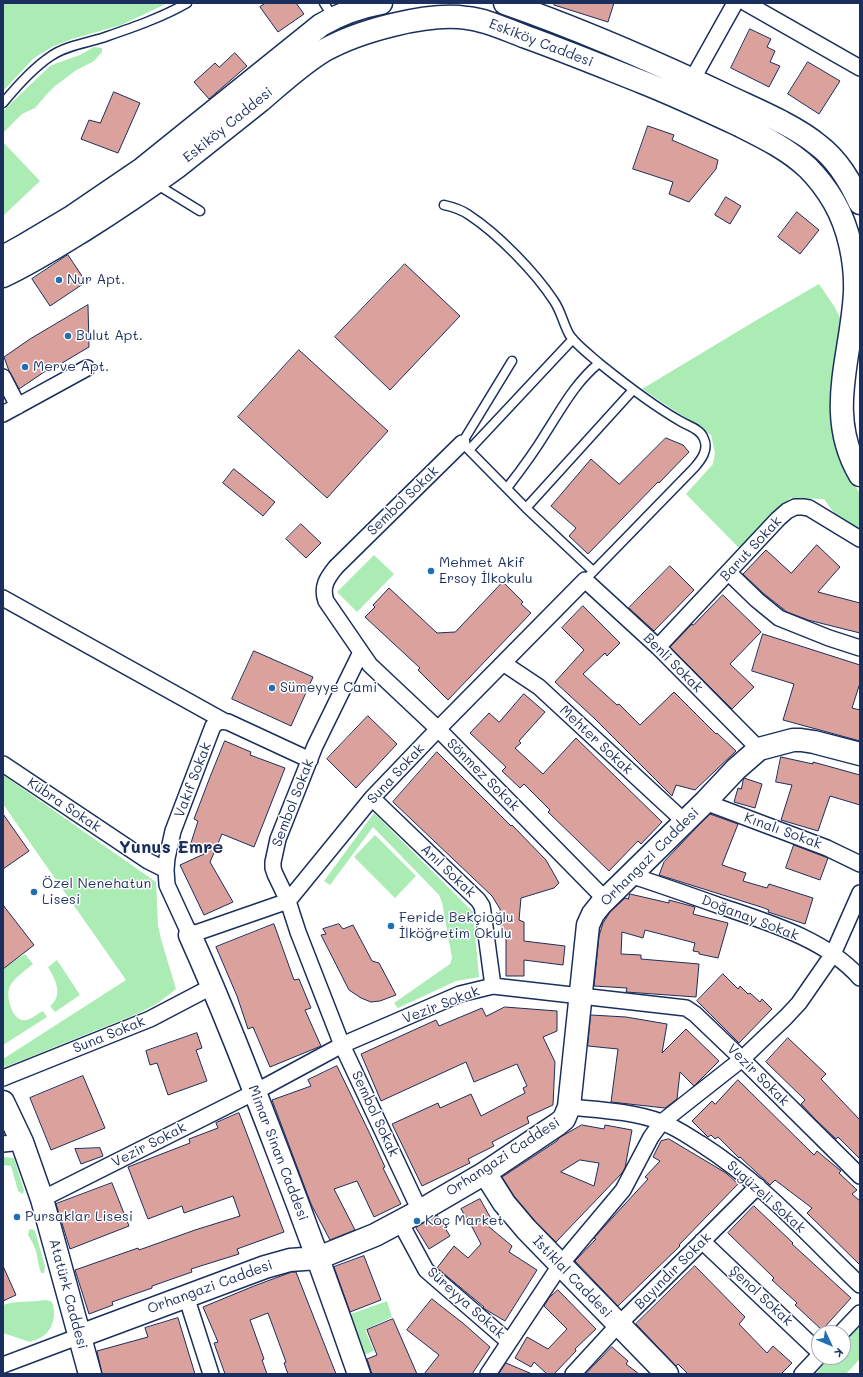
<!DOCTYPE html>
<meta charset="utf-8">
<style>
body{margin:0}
#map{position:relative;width:863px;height:1377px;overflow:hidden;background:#fff;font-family:Mali,sans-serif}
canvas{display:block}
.frame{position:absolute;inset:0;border:4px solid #1b2f5e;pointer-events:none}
.north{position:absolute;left:811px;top:1325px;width:40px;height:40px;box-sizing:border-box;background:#fff;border:1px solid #a4acbf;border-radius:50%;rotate:134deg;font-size:11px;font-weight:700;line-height:16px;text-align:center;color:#1b2f5e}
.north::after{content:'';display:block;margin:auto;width:14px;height:18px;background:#1f6fb2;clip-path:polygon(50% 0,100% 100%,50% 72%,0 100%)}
</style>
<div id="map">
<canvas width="863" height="1377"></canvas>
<div class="frame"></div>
<div class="north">K</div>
</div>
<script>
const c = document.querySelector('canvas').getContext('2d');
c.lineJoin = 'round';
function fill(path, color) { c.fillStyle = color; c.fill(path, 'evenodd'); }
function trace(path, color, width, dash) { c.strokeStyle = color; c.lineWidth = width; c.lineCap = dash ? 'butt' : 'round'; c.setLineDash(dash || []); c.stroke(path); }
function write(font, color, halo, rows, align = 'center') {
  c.font = font + ' Mali,sans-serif'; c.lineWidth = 3; c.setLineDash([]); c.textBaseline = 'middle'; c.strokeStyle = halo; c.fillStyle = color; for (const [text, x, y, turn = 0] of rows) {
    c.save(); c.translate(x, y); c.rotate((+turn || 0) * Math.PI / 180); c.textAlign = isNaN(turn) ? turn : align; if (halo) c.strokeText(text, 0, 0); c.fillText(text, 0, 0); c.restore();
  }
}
fill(new Path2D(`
 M3 3H168L121 25 72 39 52 47 34 58 3 91Z
 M94 47 102 48V52L94 61 75 71 54 87 47 94 35 108 22 114 3 133V111L50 66 57 63 80 55Z
 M3 142 40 181 3 216Z
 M819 284 834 306 842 322 845 468 860 494V533L840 521 824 499 790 498 741 550 686 494 713 464 715 453 711 435 642 389 755 321Z
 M374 555 394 574 357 612 337 592Z
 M3 775 156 882 158 925 161 939 176 989 158 1003 139 1013 5 1067 3 1065V1059L126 980 3 804Z
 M374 813 473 912 479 977 456 981 398 1008 394 1003 450 964 452 958 442 902 439 895 373 827 330 885 324 881Z
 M375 835 416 876 395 898 354 857Z
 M25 954 33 964C26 970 15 977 10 986 5 995 12 1023 26 1020 32 1019 38 1013 43 1011L47 1017 3 1045V968Z
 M57 960 80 995 55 1012 50 1006C64 995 55 979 48 967Z
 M3 1157 14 1158 24 1190 23 1194 18 1191 11 1166 3 1165Z
 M32 1229 35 1231 45 1266 44 1273H41C39 1267 38 1262 37 1256 36 1248 32 1242 28 1235L29 1230Z
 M45 1300 51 1301C54 1306 54 1310 54 1316 52 1331 44 1338 30 1342L3 1333V1305C17 1300 31 1303 45 1300Z
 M387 1301 392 1317 365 1330 374 1351 363 1355 348 1315Z
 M860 1326 859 1360 846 1374H815L831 1357H843V1344Z`), '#abecb4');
const building = new Path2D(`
 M266 3H296L304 14 278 32 260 7Z
 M555 3H614L608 22 554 5Z
 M750 29 771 39 767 47 775 51 770 62 780 66 769 87 731 68Z
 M235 53 247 66 209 99 194 82 215 63 219 67Z
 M808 62 840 81 819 114 788 94Z
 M114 92 140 103 118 153 81 139 89 120 100 123Z
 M648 126 674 135 672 140 718 160 716 169 689 202 669 194 673 182 633 169Z
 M726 197 741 206 730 224 715 215Z
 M797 212 819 230 800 254 778 237Z
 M68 255 86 282 50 306 32 279Z
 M405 264 460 316 390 390 335 337Z
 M88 305 89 347 57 366 56 364 19 389 9 371 4 357 30 339Z
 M299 350 388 431 327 498 238 417Z
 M666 438 683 445 689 452 659 483 658 482 588 554 569 536 576 528 551 506 591 459 619 484Z
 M234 469 275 502 263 516 223 483Z
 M301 524 321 543 306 558 286 539Z
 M817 545 840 567 818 592 860 603V633L808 620 787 612 763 593 743 574 766 550 791 573Z
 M670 566 694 590 654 631 629 608Z
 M503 582 523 602 521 604 531 613 448 700 418 670 420 668 365 617 375 607 373 605 389 588 437 633 455 632Z
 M723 595 761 632 730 664 754 687 732 709 670 647 692 624 693 625Z
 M583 606 620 643 607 656 605 653 583 674 617 705 619 704 640 725 674 692 716 734 717 733 736 751 695 790 676 785 672 796 595 719 555 682 584 650 562 628Z
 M763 634 860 665V683L852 708 860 710V741L783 720 794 684 752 671Z
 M254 651 313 677 291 726 232 699Z
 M524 694 545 712 519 741 521 743 515 748 543 774 576 738 662 822 641 844 638 841 609 871 548 812 550 810 524 784 520 788 502 771 506 767 470 733 489 713 499 722Z
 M368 716 397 744 356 788 327 759Z
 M225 741 251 752 250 755 285 768 254 847 222 834 210 862 233 902 204 915 180 865 204 854 189 849 198 821 194 819 210 777Z
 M437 752 511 826 512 825 546 860 559 883 554 888 521 898 519 920 524 922V941L565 946 563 965 524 960V976H506V935H502L500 909 492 896 393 802Z
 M781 757 813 764V762L860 775V805L830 796 818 831 781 820 792 785 776 782Z
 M744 778 762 784 755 808 734 802 738 788 741 789Z
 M3 814 29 851 3 869Z
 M710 814 738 824 722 865 746 873 743 881 767 888 769 884 813 898 805 924 768 912 769 910 761 907 659 875 664 862Z
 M794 845 828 858 820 880 786 868Z
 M630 894 669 903V900L695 907 693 914 728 923 718 958 699 954V952L693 951 695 943 645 930 643 938 622 932 621 954 641 955V959L699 964 696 997 626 992 627 988 594 986 599 936 603 923 610 912 625 898 628 899Z
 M3 905 34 945 3 969Z
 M274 924 294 980 299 979 311 1008 305 1010 321 1046 270 1067 253 1027 248 1029 237 996 216 947Z
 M339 924 343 929 353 925 372 961 379 963 396 995 380 1001 371 1002 361 998 349 990 321 935 326 934 323 929Z
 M723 974 738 989 740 986 748 994 750 993 760 1002 762 999 772 1009 739 1043 697 1001Z
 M505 1007 557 1011V1031L543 1037 555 1062 553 1105 527 1117 529 1123 492 1142 494 1146 468 1159 470 1163 422 1186 392 1124 438 1103 440 1108 471 1094 481 1116 525 1093 523 1088 527 1086 517 1064 474 1082 466 1062 381 1101 361 1054 436 1020 439 1026 482 1008 486 1016Z
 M591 1015 626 1017 667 1024 662 1053 686 1029 719 1061 694 1086 680 1072 677 1099 665 1108 611 1102 618 1049 588 1046Z
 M197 1033 202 1048 196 1050 207 1081 168 1095 157 1063 150 1065 146 1051Z
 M788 1038 826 1074 821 1079 860 1120V1159L838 1137 836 1139 816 1120 801 1104 805 1100 766 1062Z
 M337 1066 370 1134 385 1167 383 1168 401 1204 374 1217 357 1181 334 1189 355 1230 330 1240 311 1204 272 1100 311 1086 308 1080Z
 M83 1076 105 1128 51 1150 30 1098Z
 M738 1080 814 1155 817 1151 841 1171 839 1173 857 1190 852 1194 860 1201V1265L807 1213 812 1208 775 1180 770 1185 740 1157 739 1158 718 1137 715 1139 711 1135 708 1137 692 1121 712 1101 715 1104Z
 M239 1113 284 1232 237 1249 239 1254 191 1269 192 1272 152 1286V1288L112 1302 113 1305 89 1314 75 1270 138 1248 139 1250 195 1230 240 1216 233 1196 184 1213 182 1206 148 1219 128 1167 190 1143 189 1139 218 1128 216 1123Z
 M582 1125 604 1129 605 1125 632 1130 625 1168 622 1173 556 1242 535 1221 514 1196 502 1177 557 1141 559 1138ZM580 1160 599 1163 594 1186 561 1172Z
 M669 1139 726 1173 738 1184 679 1245 680 1246 618 1306 575 1261 596 1239 594 1238 602 1229 648 1179 645 1177 660 1161 653 1157 661 1141Z
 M100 1148 103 1156 81 1164 75 1149Z
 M112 1183 129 1226 70 1249 56 1204Z
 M480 1199 493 1222 488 1226 512 1246 509 1252 537 1270 505 1321 483 1308 484 1307 437 1268 454 1246 468 1258 481 1244 471 1225 473 1222 470 1224 461 1209Z
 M754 1206 793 1243 792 1244 851 1298 822 1330 795 1305 797 1303 772 1280 774 1278 728 1233Z
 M437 1215 450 1236 429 1249 416 1228Z
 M364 1256 381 1300 350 1312 334 1267Z
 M3 1266 16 1295 3 1301Z
 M695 1266 745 1317 739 1324 767 1353 773 1346 792 1363 781 1374H688L678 1364 676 1366 636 1324Z
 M292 1272H296L336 1374H288L284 1363 286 1362 268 1313 250 1320 264 1359 262 1360 267 1374H225L214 1343 218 1342 203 1307 254 1286Z
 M558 1290 596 1329 575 1349 576 1351 554 1374H547L534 1362 531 1367 515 1358 527 1337 548 1349 567 1329 544 1306 549 1298Z
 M432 1299 464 1324 490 1347 472 1374H424L439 1355 407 1330Z
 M178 1318 195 1374H102L97 1351 148 1337 145 1328Z
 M393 1319 417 1374H372L367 1359 377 1355 367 1330Z
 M612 1347 628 1361 626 1364 639 1374H586Z
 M506 1363 532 1374H499Z`);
fill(building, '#dba19c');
trace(building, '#1b2f5e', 1);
const lane = new Path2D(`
 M324 3 333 17
 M3 103C17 86 33 68 51 56 65 46 86 43 102 38 131 28 161 18 187 3
 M156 184 200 211
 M444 205C453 207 462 210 469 215 498 234 535 272 554 301 561 311 563 323 569 334 574 343 591 356 599 363 625 384 652 405 680 421 688 426 701 429 704 439 709 450 701 460 694 468L585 580
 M512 361 462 443 526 508 593 571
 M469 450 573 339
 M507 488C521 470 535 451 547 431 563 406 576 382 599 363
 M526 508 633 390`);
const street = new Path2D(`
 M746 3 860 68
 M692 80 735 3
 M3 377 18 406
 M3 414 87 368
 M728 572 757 600 779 618 829 638 860 648
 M3 598 224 721
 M658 647 778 519 787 511 795 507H803L809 508 860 539
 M361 652 370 665 438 729 605 899
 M503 663 539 687 685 822
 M310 760 228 722 220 721 213 726 173 831 167 858 166 870 167 885 190 935 288 901 372 798 440 727 585 580 658 647 759 749
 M3 764 148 861 166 870
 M372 798 478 900 482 906 483 912 493 986
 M705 802 827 848 860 864
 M630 875C661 885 692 896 723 907 770 923 827 940 860 978
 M3 1078 150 1019 213 986
 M569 1107C599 1110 632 1111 661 1122 676 1127 688 1136 701 1144 761 1182 809 1236 860 1285
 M3 1144 22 1142
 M42 1199 255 1092 342 1045 460 994 493 986 686 1008 695 1014 742 1059 860 1176
 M420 1211 342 1045 298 932 288 901 275 874 273 868V862L278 839 315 746 361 652 326 601C321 587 327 578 336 567L462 443
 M400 1222 426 1270 509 1342
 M702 1241 819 1352
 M186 1296 211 1374
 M841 1333 860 1313
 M3 1365 80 1336
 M488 1374 561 1264 623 1190 651 1137 662 1122 742 1059 786 1017 799 1003 833 954 860 893
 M573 1374 618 1325 758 1186
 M802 1374 819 1356`);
const secondary = new Path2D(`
 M505 3C580 29 653 61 725 95 754 109 794 125 818 145 838 160 850 181 860 203
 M3 257 23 246 70 218 142 169 321 25C340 14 359 7 381 3
 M3 276C31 263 58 246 84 230 116 210 147 189 177 167 205 145 232 123 260 101 280 84 300 65 323 51 358 31 428 12 467 18 487 20 507 30 526 37 565 51 604 67 642 82 675 95 707 110 739 125 763 137 788 149 808 168 818 178 827 190 834 202 849 228 856 262 855 292 852 356 824 414 860 475
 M190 935C222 1006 250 1079 278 1152 306 1225 333 1299 359 1374
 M3 1102 22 1142 42 1199 90 1374
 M485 1173 504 1203 526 1229 667 1374
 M80 1336 265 1267 290 1260 318 1258 375 1235 420 1211 485 1173 558 1124 564 1119 569 1107 588 925 593 914 601 904 705 802 736 769 759 749 793 740H801L814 742 860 754`);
trace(lane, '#1b2f5e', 11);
trace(street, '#1b2f5e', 18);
trace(secondary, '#1b2f5e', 25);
trace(lane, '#fff', 8);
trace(street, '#fff', 15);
trace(secondary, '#fff', 22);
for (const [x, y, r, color] of [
 [59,280,4,"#1f6fb2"],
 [68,336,4,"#1f6fb2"],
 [25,367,4,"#1f6fb2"],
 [431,571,4,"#1f6fb2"],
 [272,688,4,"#1f6fb2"],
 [34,892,4,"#1f6fb2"],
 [391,926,4,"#1f6fb2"],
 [17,1217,4,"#1f6fb2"],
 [417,1221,4,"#1f6fb2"]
]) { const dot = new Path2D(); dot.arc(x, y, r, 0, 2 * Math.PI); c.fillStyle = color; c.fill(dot); trace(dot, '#fff', 1.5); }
write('14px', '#1b2f5e', '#fff', [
 ["Eskiköy Caddesi",541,43,21],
 ["Eskiköy Caddesi",228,125,-39],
 ["Sembol Sokak",403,501,-44],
 ["Barut Sokak",751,549,-47],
 ["Benli Sokak",673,663,45],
 ["Mehter Sokak",596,740,43],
 ["Suna Sokak",396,774,-47],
 ["Sönmez Sokak",483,775,45],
 ["Vakıf Sokak",193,780,-69],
 ["Sembol Sokak",293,803,-69],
 ["Kübra Sokak",64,805,34],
 ["Kınalı Sokak",783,831,20],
 ["Orhangazi Caddesi",650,857,-45],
 ["Anıl Sokak",448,871,44],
 ["Doğanay Sokak",750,918,21],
 ["Vezir Sokak",441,1005,-21],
 ["Suna Sokak",109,1035,-22],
 ["Vezir Sokak",758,1075,45],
 ["Sembol Sokak",375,1114,65],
 ["Vezir Sokak",149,1145,-27],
 ["Mimar Sinan Caddesi",278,1153,69],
 ["Orhangazi Caddesi",503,1157,-33],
 ["Sugüzeli Sokak",766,1197,42],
 ["Bayındır Sokak",673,1271,-45],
 ["İstiklal Caddesi",572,1277,46],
 ["Orhangazi Caddesi",210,1287,-20],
 ["Atatürk Caddesi",68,1294,75],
 ["Şenol Sokak",761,1296,43],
 ["Süreyya Sokak",466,1303,42]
]);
write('14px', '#1b2f5e', '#fff', [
 ["Nur Apt.",67,280],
 ["Bulut Apt.",76,336],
 ["Merve Apt.",33,367],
 ["Mehmet Akif",439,563],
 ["Ersoy İlkokulu",439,579],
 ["Sümeyye Cami",280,688],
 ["Özel Nenehatun",42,884],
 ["Lisesi",42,900],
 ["Feride Bekçioğlu",399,918],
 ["İlköğretim Okulu",399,934],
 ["Pursaklar Lisesi",25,1217],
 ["Koç Market",425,1221]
], 'left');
write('bold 18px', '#1b2f5e', '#fff', [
 ["Yunus Emre",171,847]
]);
</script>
